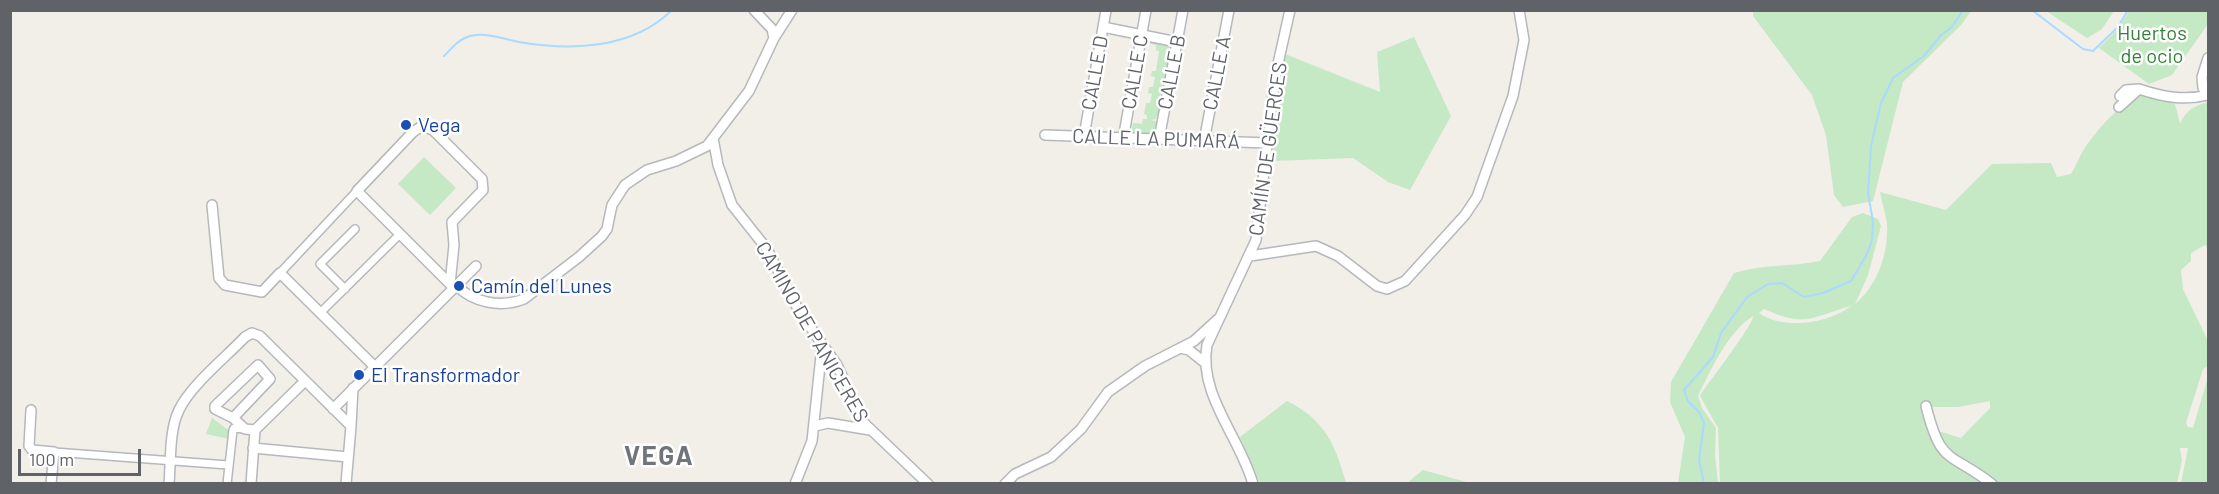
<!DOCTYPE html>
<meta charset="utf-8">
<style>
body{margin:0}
#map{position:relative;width:2219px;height:494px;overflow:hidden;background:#f1efe8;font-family:Barlow,sans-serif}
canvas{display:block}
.frame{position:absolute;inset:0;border:12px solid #5f6368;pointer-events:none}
.scale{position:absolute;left:18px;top:449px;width:123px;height:27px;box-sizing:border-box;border:3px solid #5f6368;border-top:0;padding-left:8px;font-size:18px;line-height:21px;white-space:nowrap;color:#5f6368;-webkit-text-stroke:4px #fff;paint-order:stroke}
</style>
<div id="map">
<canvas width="2219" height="494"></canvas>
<div class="frame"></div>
<div class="scale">100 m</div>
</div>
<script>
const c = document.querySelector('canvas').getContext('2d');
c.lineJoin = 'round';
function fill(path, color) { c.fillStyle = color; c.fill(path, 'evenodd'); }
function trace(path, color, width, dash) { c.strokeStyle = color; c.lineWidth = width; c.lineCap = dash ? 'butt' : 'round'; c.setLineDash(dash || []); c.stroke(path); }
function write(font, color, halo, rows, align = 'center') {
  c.font = font + ' Barlow,sans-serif'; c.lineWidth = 5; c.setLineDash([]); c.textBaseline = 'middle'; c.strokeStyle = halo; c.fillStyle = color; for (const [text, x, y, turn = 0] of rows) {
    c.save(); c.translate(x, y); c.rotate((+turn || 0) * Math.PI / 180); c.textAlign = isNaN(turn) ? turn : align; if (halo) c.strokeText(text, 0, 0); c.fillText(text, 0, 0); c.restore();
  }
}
fill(new Path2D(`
 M1753 11H1971L1961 25 1903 82 1873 201 1843 207 1834 195 1826 135 1812 95 1753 16Z
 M2046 11H2114L2102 29 2087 38Z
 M2129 11H2208V24L2172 75 2149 84 2099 48 2119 28Z
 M1414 37 1451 116 1410 190 1388 182 1353 158 1272 161 1277 107 1285 54 1380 92 1377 52Z
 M1148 40 1173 46 1172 53 1167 55V59L1171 60 1169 68 1163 67 1161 71 1165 74 1168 72 1166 88 1162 87V90L1165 91 1160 116 1157 115 1156 119 1151 120 1159 122 1156 137H1131L1133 123 1142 124 1143 119H1147V115L1144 114 1146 103H1150L1152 94 1148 93 1149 87H1153L1155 77 1151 76 1152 71H1156L1159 51H1156V45L1147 43Z
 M2147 94 2175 104 2180 124C2186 110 2194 106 2208 102V248L2205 245 2191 253V261L2181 270 2183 289 2208 341V366L2203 369 2186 423 2188 427 2193 428 2208 377V483H2181L2188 448H2180L2182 461 2177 483H1720L1718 428 1700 396C1709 381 1753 326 1753 316 1728 332 1711 369 1698 396L1702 408 1716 428 1715 455 1718 483H1678L1685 437 1670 402 1671 382 1734 273C1762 264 1791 267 1820 261L1852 217 1863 213 1878 219 1881 226 1868 275 1855 304C1877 286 1889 253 1887 224 1886 214 1882 203 1880 192L1946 210 1992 164 2051 163 2057 177 2071 174C2076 166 2079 157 2084 149 2097 130 2125 96 2147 94ZM1851 306C1828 324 1783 330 1759 313L1764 309C1806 328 1811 317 1851 306ZM1990 401V408L1961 438 1938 431 1923 407H1958Z
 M424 157 456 188 430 215 398 184Z
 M1287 401C1325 420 1335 444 1346 483H1260L1240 437Z
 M212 418 231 432 229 439 206 434Z
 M1423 470 1470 483H1407Z`), '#c5e8c5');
trace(new Path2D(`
 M2032 10 2083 49 2093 51 2118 27 2128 10
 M444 56C450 50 457 41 465 38 482 30 502 39 519 42 571 51 633 49 672 10
 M1704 484 1699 460 1704 423 1699 412 1688 401 1684 390 1713 357 1721 333 1747 297 1768 284 1782 283 1804 297 1823 293 1851 281 1867 254 1872 240 1873 222 1868 193 1871 146 1881 103 1893 78 1924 56 1941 35 1952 27 1963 10`), '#aadaff', 2);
const pedestrian = new Path2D(`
 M280 273 357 191
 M345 289 320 264 355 229
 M320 313 400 234
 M54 452 228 465
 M227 484 233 430 234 428 244 429`);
const minor = new Path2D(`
 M754 10 772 29 774 38
 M1103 27 1177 42
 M2208 58 2202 77 2203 88 2208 94
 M2120 96 2126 90 2139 89
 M2119 107 2139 89C2163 97 2184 101 2208 95
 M1124 134 1146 10
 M1160 134 1183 10
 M1045 135 1267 143
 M1084 136 1106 10
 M1205 136 1229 10
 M713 138 718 165 732 205 767 249 799 311 837 365 864 423 928 484
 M212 205 219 278 225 285 262 292 280 273 375 367
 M1250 256 1316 246 1338 256 1377 286 1387 289 1405 281 1465 215 1477 197 1513 96 1524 40 1519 10
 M450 284 454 245 452 222 483 190 482 179 433 130 422 126 413 132 357 191 453 287
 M456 285C473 303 501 308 524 299L579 257 602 236 607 229 612 205 625 185 647 170 676 161 707 146 749 91 774 38 792 10
 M1180 348 1189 350 1204 362
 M1926 406C1941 466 1949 451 1992 484
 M333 409 476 266
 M31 410 29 446 32 450 54 452 51 484
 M233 418 215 409V406L258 365 270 379 233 418 245 429 255 430
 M351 426 353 388
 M815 426 828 423 870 430
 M253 448 348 457
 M169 484C171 461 169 430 179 410 191 385 225 358 245 337L252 333 260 336 351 426 346 484
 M251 484 255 430 305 381
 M795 484 812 441 822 346
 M1005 484 1015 474 1051 457 1064 445 1081 429 1108 392 1145 366 1194 341 1218 319
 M1253 484C1240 437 1198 395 1207 345L1256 240 1275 77 1290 10`);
trace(pedestrian, '#b5b8bc', 10);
trace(minor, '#b5b8bc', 12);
trace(pedestrian, '#fff', 7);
trace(minor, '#fff', 9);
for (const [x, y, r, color] of [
 [406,125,6,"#1a4fb4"],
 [459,286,6,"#1a4fb4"],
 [359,375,6,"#1a4fb4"]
]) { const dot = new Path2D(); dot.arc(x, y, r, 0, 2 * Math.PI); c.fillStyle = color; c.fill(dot); trace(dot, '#fff', 2); }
write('20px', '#348238', '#fff', [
 ["Huertos",2152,33],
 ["de ocio",2152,56]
]);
write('20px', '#5f6368', '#fff', [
 ["CALLE C",1135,72,-80],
 ["CALLE B",1172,72,-79],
 ["CALLE D",1095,73,-80],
 ["CALLE A",1217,73,-79],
 ["CALLE LA PUMARÁ",1156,139,2],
 ["CAMÍN DE GÜERCES",1268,149,-82],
 ["CAMINO DE PANICERES",812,332,60]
]);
write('20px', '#164399', '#fff', [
 ["Vega",418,125],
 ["Camín del Lunes",471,286],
 ["El Transformador",371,375]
], 'left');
c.letterSpacing = '1.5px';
write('bold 26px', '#70757a', '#fff', [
 ["VEGA",659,456]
]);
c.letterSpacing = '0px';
</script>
